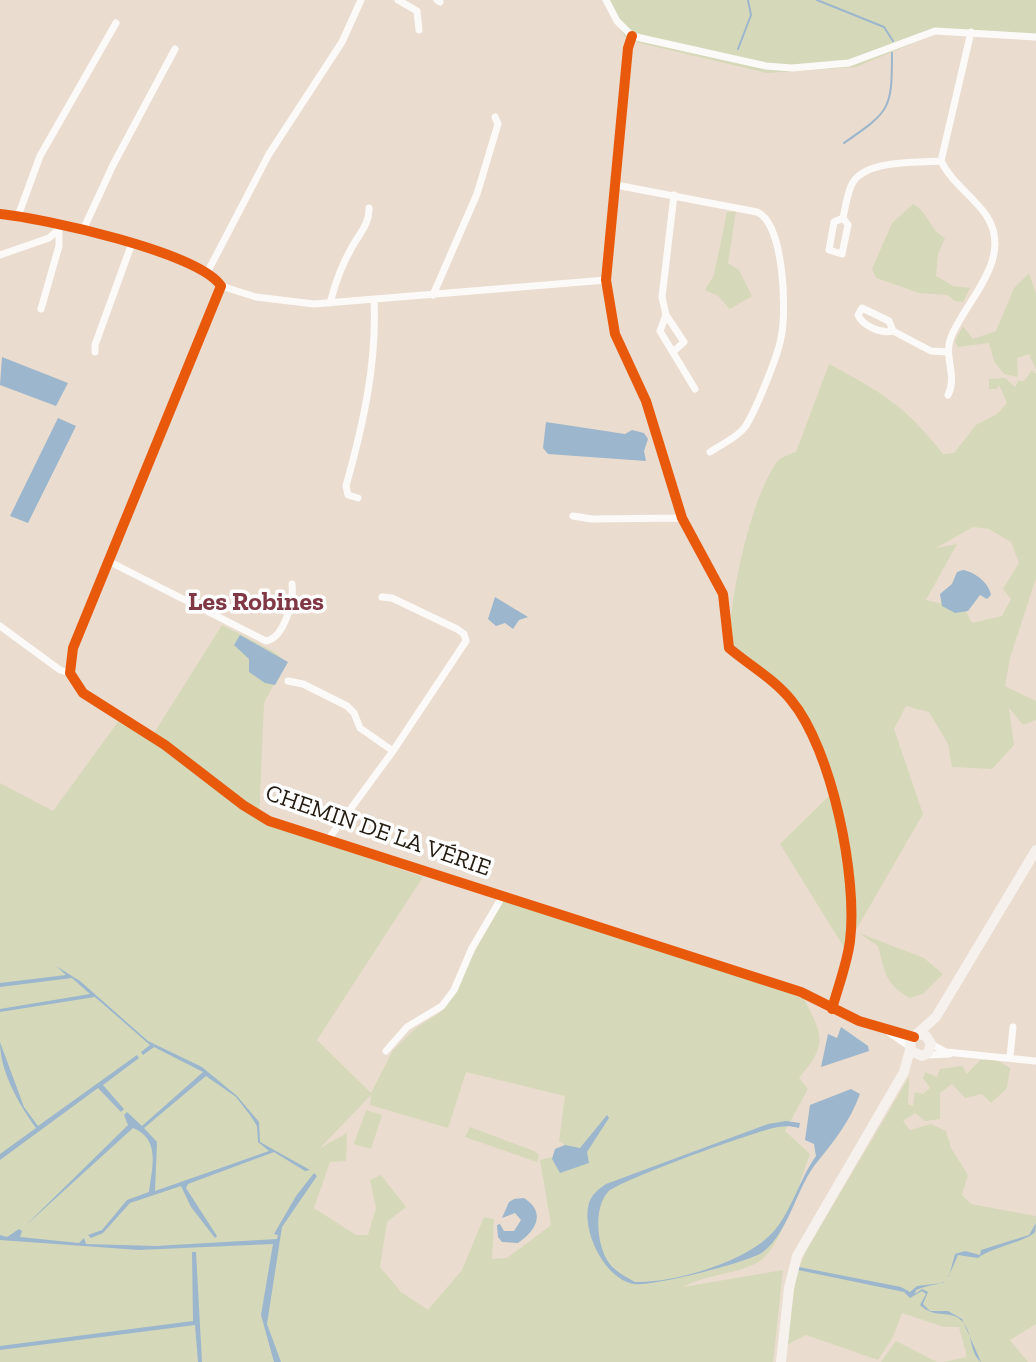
<!DOCTYPE html>
<meta charset="utf-8">
<style>
body{margin:0}
canvas{display:block;background:#eadcce}
</style>
<canvas width="1036" height="1362"></canvas>
<script>
const c = document.querySelector('canvas').getContext('2d');
c.lineJoin = 'round';
function fill(path, color) { c.fillStyle = color; c.fill(path, 'evenodd'); }
function trace(path, color, width, dash) { c.strokeStyle = color; c.lineWidth = width; c.lineCap = dash ? 'butt' : 'round'; c.setLineDash(dash || []); c.stroke(path); }
function write(font, color, halo, rows, align = 'center') {
  c.font = font + ' "Zilla Slab",serif'; c.lineWidth = 7; c.setLineDash([]); c.textBaseline = 'middle'; c.strokeStyle = halo; c.fillStyle = color; for (const [text, x, y, turn = 0] of rows) {
    c.save(); c.translate(x, y); c.rotate((+turn || 0) * Math.PI / 180); c.textAlign = isNaN(turn) ? turn : align; if (halo) c.strokeText(text, 0, 0); c.fillText(text, 0, 0); c.restore();
  }
}
fill(new Path2D(`
 M602 0H1036V38L935 34 856 67 767 73 627 40Z
 M913 204C928 212 930 230 945 238L938 254 936 276 953 286 970 288 963 302 955 301 947 295 919 293 876 278 872 269 892 223Z
 M736 211 728 263 739 270 752 296 730 309 718 296 705 290 714 275 727 212Z
 M1029 273 1036 294V370L1029 354 1017 358 1018 377 1004 374 994 361 989 343 958 347 955 341 963 326 973 339 996 331 1014 288Z
 M829 364C881 392 905 405 943 454L954 453 976 425 997 414 1007 403 999 385 997 389H989V379L1005 378 1015 387 1018 381H1024L1032 370 1036 374V578L1010 658 1005 686 1036 701V720L1023 725 1009 708 1014 745 992 769 952 767 948 744 929 712 906 706 894 729 923 814 845 949 780 844 834 791C820 754 809 706 777 680 759 666 745 662 729 644 730 598 750 499 777 462 781 457 790 454 796 452ZM973 527 989 529 1011 542 1019 563 1003 589 1011 599 1002 616 972 623 965 609 926 600 957 544 936 548Z
 M222 625 273 651 286 662 264 703 259 821 423 877 317 1040 371 1093 393 1050 416 1028 441 1012 503 901 757 981 804 999C823 1035 828 1045 799 1078L808 1089 785 1131 810 1154C800 1180 782 1247 760 1261 740 1274 706 1274 683 1287L783 1270 773 1362H0V783L53 811 123 715 154 733ZM466 1072 565 1096 559 1141 574 1152 540 1160 551 1225 507 1258 492 1259 494 1219 484 1217 462 1270 428 1310 401 1292 380 1267 387 1222 406 1207 381 1175 370 1180 376 1208 368 1235H356L314 1208 330 1162 346 1161 347 1133 320 1148 371 1095 370 1105 448 1128Z
 M859 933 924 958 943 974 923 994 910 998C885 984 885 973 878 946Z
 M995 1059 1010 1068 1007 1088 991 1103 982 1094 965 1098 952 1084 940 1093V1119L925 1121 915 1113 903 1121 910 1130 931 1124 946 1131 951 1148 968 1175 962 1195 971 1204 1036 1216V1324L1010 1340 1028 1362H943L967 1357 959 1327H944L902 1313 893 1337 878 1360 806 1335 787 1345 796 1275 806 1251 909 1077 908 1104 913 1106 915 1092 923 1094 930 1088 923 1078 925 1072 937 1077 940 1069 962 1066 967 1074 980 1060Z
 M366 1110 382 1115 371 1149 354 1144Z
 M470 1127 534 1151 539 1155 537 1162 465 1137Z
 M896 1341 937 1362H881Z`), '#d6d9b9');
fill(new Path2D(`
 M2 357 68 383 56 406 0 385Z
 M58 418 76 426 28 523 10 516Z
 M546 422 625 434 632 430 644 433 648 439 644 451 646 461 548 454 543 448Z
 M963 570C975 572 989 583 991 595L987 599 980 595 968 611 955 613 942 606 940 594 952 584 957 572Z
 M495 597 528 617 519 620 513 629 505 623 496 626 488 619Z
 M240 635 288 662 275 685 265 683 249 672V659L234 645Z
 M56 966 80 981 148 1041 202 1067 237 1096 259 1122 260 1142 310 1170 305 1171 274 1152 188 1184 186 1188 217 1236 215 1238 191 1207 181 1186 130 1203 103 1233 91 1238 88 1235 102 1230 127 1200 149 1192C152 1168 161 1139 133 1128L24 1227 128 1125 124 1115 127 1112 142 1126 203 1072 154 1047 143 1055 141 1052 150 1045 95 997 0 1012V1009L90 994 72 978 0 987V983L66 975ZM206 1076 236 1097 250 1115 257 1126 258 1142 269 1151 155 1191 157 1142 144 1128Z
 M841 1027 868 1046 869 1051 821 1067 828 1034 837 1038Z
 M0 1042 24 1107 38 1126 137 1055 139 1058 103 1085 124 1109 121 1112 98 1088 0 1160V1154L36 1128C19 1104 0 1072 0 1042Z
 M851 1089 860 1094C850 1121 835 1140 818 1161 796 1187 790 1231 763 1252 750 1262 651 1287 634 1284 605 1279 581 1231 589 1203 592 1194 599 1189 606 1184L768 1124 786 1121 800 1123 799 1128C792 1126 785 1126 778 1127 758 1130 617 1181 608 1192 593 1208 597 1246 609 1263 615 1271 626 1277 635 1282 675 1283 747 1262 774 1231 792 1210 800 1178 816 1156L814 1144 805 1140 810 1105Z
 M607 1115 609 1118 587 1152 589 1163 560 1173 552 1159 555 1149 565 1145 580 1148Z
 M314 1173 317 1176 282 1227 267 1324 281 1362H274L261 1315 273 1244 139 1250 0 1240V1235L7 1237 19 1229 22 1231 20 1237 79 1243 84 1238 86 1244 156 1246 277 1239 278 1235 274 1234 296 1196Z
 M524 1198C546 1212 537 1230 518 1243L502 1242 498 1237 497 1225 500 1224 504 1231H514L521 1220 515 1213 502 1218 509 1202 514 1199Z
 M1036 1223 1035 1232C1026 1242 994 1246 978 1258L958 1255C942 1293 948 1278 916 1290L915 1294 922 1289 928 1292 923 1304 930 1311H948L962 1319 981 1362C969 1353 973 1332 962 1321 950 1309 936 1320 920 1305L926 1294 922 1291 910 1298 904 1292 798 1270 799 1267 901 1287 910 1292 917 1286 943 1283 949 1276 955 1254 965 1251 980 1255 981 1250 1029 1235Z
 M192 1252H196L202 1362H198L195 1325 0 1350V1346L193 1321Z`), '#9bb6cd');
trace(new Path2D(`
 M817 0 884 27 893 41
 M738 49 751 15 748 0
 M844 143C890 111 892 110 892 53`), '#9bb6cd', 2);
trace(new Path2D(`
 M398 0 417 11 419 30
 M437 0 440 2
 M606 0 617 21 632 36 766 66 792 68 849 63 935 31 1036 37
 M632 36 628 48 606 280 615 334 646 401 682 518 723 594 729 648C749 665 774 679 791 700 832 749 858 878 850 941 847 964 838 987 832 1009
 M616 185 757 212C784 223 787 311 781 338 778 356 755 412 745 427 737 438 720 445 710 452
 M0 214C42 218 199 252 221 286L73 648 70 673 83 693 165 745 243 805 269 821 801 992 859 1021 914 1037
 M18 216 40 156 116 23
 M843 218 848 225 842 254 829 250 834 222 843 218C845 208 847 196 851 186 862 159 916 163 941 161
 M83 230 113 165 175 49
 M0 255 49 238 60 228
 M207 273 269 154 342 42 361 0
 M221 286 256 297 314 304 606 280
 M433 295 477 194 498 124 495 117
 M330 303C335 284 341 266 351 249 358 235 370 224 369 208
 M41 309 59 246V231
 M666 315 660 331 695 389
 M893 331C881 334 863 326 858 315L862 308 889 321 893 331 931 351 947 352
 M95 352V345L132 243
 M673 352 684 342 666 315 662 297 674 195
 M948 395C958 375 943 357 951 337 966 300 1015 258 986 215 973 196 951 182 941 161L971 32
 M358 498 348 495 346 486C363 425 377 364 374 300
 M573 516 592 519 682 518
 M110 562 266 641C284 638 294 601 292 584
 M0 626 60 670 70 673
 M288 681 303 684 347 706 354 713 360 728 393 751
 M327 841 393 751 466 641 464 634 457 629 392 598 382 597
 M890 1033 909 1046
 M931 1044 946 1052 1036 1061
 M386 1051 407 1027 442 1006 454 990 472 948 502 897
 M925 1055 950 1054
 M1010 1057 1013 1027`), '#fcfaf8', 7);
trace(new Path2D(`
 M919 1034 926 1036 931 1044 928 1053 922 1056 911 1051 910 1040 936 1017 1036 850
 M781 1362 789 1288 797 1256 904 1072 910 1050`), '#f6f1ed', 10);
trace(new Path2D(`
 M632 36 628 48 606 280 615 334 646 401 682 518 723 594 729 648C749 665 774 679 791 700 832 749 858 878 850 941 847 964 838 987 832 1009
 M0 214C42 218 199 252 221 286L73 648 70 673 83 693 165 745 243 805 269 821 801 992 859 1021 914 1037`), '#e8590c', 10);
write('24px', '#241b11', '#fff', [
 ["CHEMIN DE LA VÉRIE",378,831,19]
]);
write('bold 26px', '#803845', '#fff', [
 ["Les Robines",256,603]
]);
</script>
